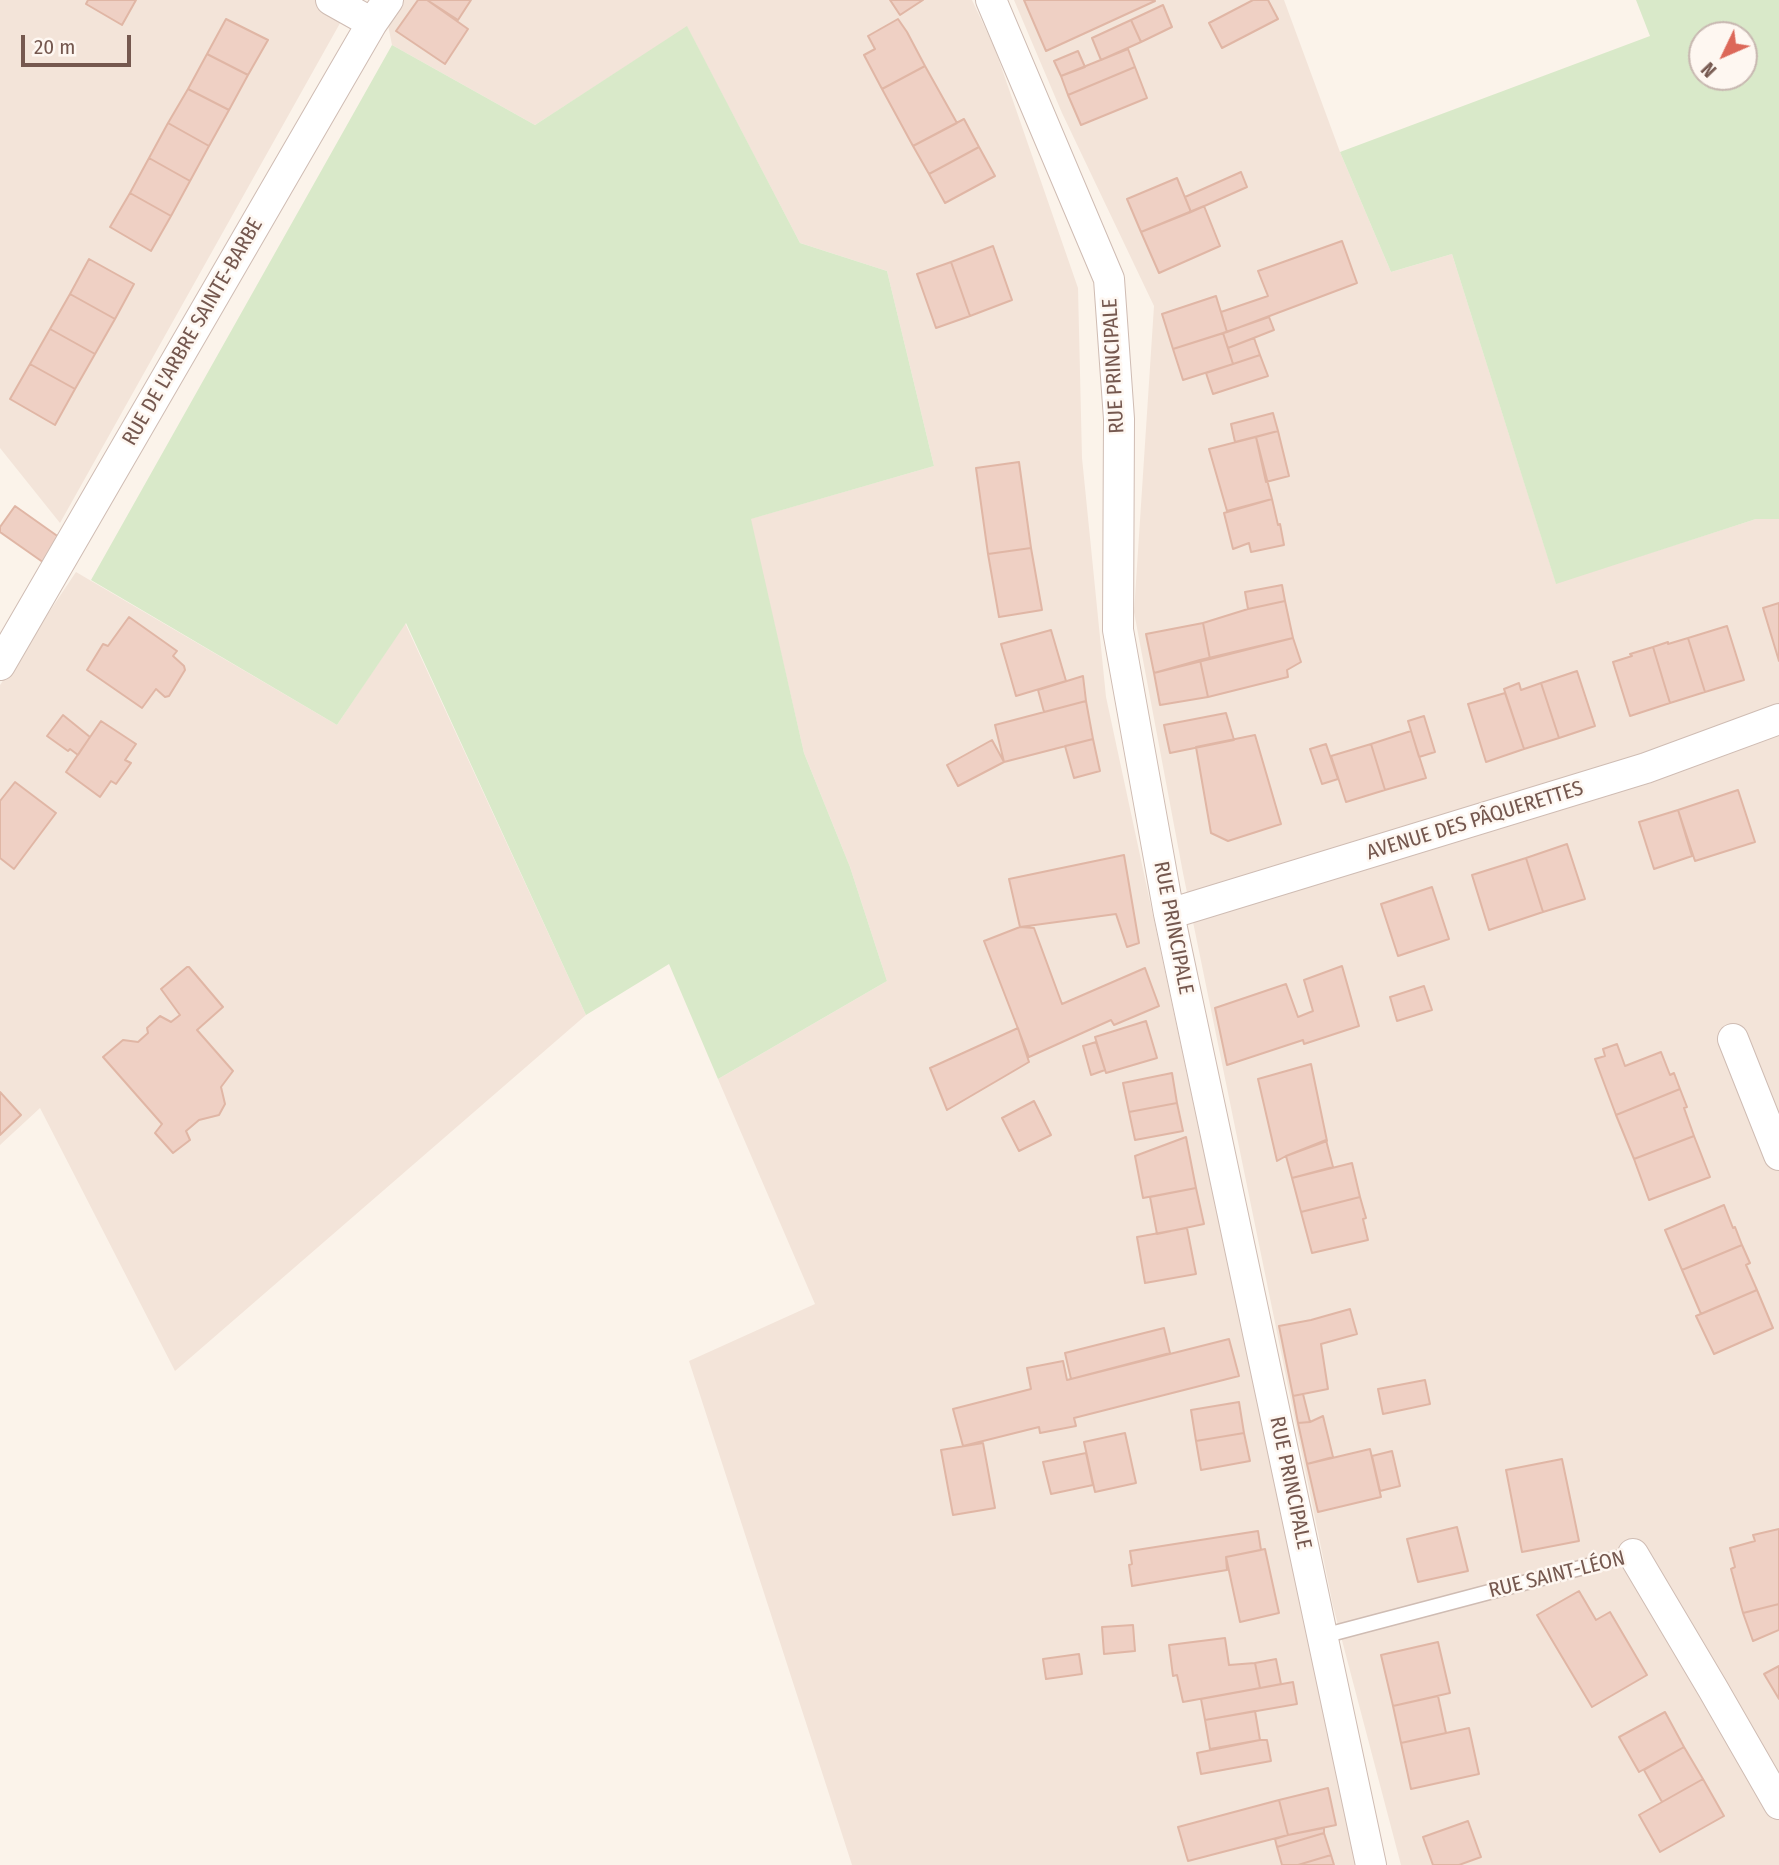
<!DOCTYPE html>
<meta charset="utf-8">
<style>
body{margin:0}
#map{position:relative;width:1779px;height:1865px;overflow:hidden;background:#fbf3ea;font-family:"Fira Sans Condensed",sans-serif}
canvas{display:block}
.north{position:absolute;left:1688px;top:21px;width:70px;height:70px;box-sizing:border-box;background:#fef7f1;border:2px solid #c7b7b0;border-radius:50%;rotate:226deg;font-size:19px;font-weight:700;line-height:28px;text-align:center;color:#75584f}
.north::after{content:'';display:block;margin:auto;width:24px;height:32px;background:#dc6859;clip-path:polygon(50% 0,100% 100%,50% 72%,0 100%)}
.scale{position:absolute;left:21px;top:35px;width:110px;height:32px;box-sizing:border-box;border:4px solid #75584f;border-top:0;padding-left:9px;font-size:21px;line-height:24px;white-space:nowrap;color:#75584f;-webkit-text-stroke:5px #fef7f1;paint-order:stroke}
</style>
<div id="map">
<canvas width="1779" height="1865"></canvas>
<div class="north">N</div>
<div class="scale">20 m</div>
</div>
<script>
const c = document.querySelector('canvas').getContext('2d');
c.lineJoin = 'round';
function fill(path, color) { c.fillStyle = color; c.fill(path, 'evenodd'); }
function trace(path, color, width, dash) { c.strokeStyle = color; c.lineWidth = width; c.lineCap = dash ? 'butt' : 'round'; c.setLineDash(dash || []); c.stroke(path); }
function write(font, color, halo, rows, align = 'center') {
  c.font = font + ' "Fira Sans Condensed",sans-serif'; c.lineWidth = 5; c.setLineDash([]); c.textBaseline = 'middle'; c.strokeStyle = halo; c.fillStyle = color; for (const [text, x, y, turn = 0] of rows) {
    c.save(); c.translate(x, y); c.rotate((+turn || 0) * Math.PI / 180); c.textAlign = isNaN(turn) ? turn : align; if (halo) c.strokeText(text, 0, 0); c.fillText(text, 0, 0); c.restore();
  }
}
fill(new Path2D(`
 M0 0H353L60 523 0 448Z
 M401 0H972L995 49 1078 288 1082 458 1106 697 1357 1865H852L689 1361 815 1304 718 1079 887 981 850 867 804 753 750 519 934 466 887 271 800 243 687 27 535 125 392 45 387 20Z
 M1014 0H1284L1340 152 1391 272 1452 254 1556 583 1756 519H1779V1865H1401L1333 1606 1183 873 1134 612 1154 306 1062 113Z
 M76 572 337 725 405 623 586 1015 175 1371 40 1108 0 1145V685Z`), '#f3e4d9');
fill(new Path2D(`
 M1636 0H1779V519H1756L1556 584 1452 254 1391 272 1340 152 1650 36ZM1702 35H1744V77H1702Z
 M687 26 800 243 887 271 934 466 751 519 804 753 850 867 887 981 718 1079 669 964 586 1015 406 623 337 725 91 580 392 45 535 125Z`), '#d9e9c9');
const building = new Path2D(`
 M88 0H136L122 25 86 4Z
 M418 0H427L468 29 445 64 396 31Z
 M427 0H471L458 20Z
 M890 0H923L900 15Z
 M1024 0H1154L1155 1 1046 51Z
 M1253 0H1268L1278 19 1222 48 1209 23Z
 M1163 5 1172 27 1141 42 1131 20Z
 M226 19 268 40 248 75 207 54Z
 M898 19 907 32 925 66 882 89 864 55 875 49 868 36Z
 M1131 20 1141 42 1101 60 1092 38Z
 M1128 49 1135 67 1068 95 1061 76Z
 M1078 51 1085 67 1061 76 1054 61Z
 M207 54 248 75 229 110 188 89Z
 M925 66 957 123 913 146 882 89Z
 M1135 67 1147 98 1081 125 1068 95Z
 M188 89 229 110 209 146 168 123Z
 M964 119 979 147 929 174 913 146Z
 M168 123 209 146 190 181 149 158Z
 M979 147 995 176 945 203 929 174Z
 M149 158 190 181 171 216 130 193Z
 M1241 172 1247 187 1191 212 1185 197Z
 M1177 178 1191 212 1141 232 1127 199Z
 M130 193 171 216 151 251 110 227Z
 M1204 206 1220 246 1159 273 1141 232Z
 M1342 241 1357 283 1227 332 1221 312 1268 296 1258 271Z
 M993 246 1012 300 970 316 951 262Z
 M89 259 134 284 115 319 70 294Z
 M951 262 970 316 936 328 917 274Z
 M70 294 115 319 95 354 50 329Z
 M1216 296 1227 332 1173 349 1162 314Z
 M1269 317 1274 330 1228 348 1223 333Z
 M50 329 95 354 75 389 30 364Z
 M1223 333 1233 364 1183 380 1173 349Z
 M1254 338 1260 355 1233 364 1228 348Z
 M1260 355 1268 376 1213 394 1206 373Z
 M30 364 75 389 55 425 10 399Z
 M1273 413 1278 431 1235 442 1231 424Z
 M1278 431 1289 476 1266 482 1256 437Z
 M1256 437 1272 499 1227 511 1209 449Z
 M1019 462 1031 548 988 554 976 468Z
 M1272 499 1278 525 1280 524 1284 545 1251 552 1249 543 1233 549 1224 513Z
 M15 506 63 540 47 565 0 532V527Z
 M1031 548 1042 610 999 617 988 554Z
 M1282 585 1285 601 1248 609 1245 592Z
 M1285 601 1293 638 1210 659 1203 623 1248 609Z
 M1779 603V661L1763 608Z
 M129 617 177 651 173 656 184 666 185 670 169 696 165 697 156 689 142 708 87 670 103 644 108 646Z
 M1203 623 1210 659 1154 673 1146 634Z
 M1727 626 1744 680 1705 692 1688 638Z
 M1051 630 1066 681 1016 696 1001 644Z
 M1293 638 1301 662 1287 670 1288 677 1208 697 1200 660Z
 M1688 638 1705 692 1670 703 1653 647 1668 642V644Z
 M1653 647 1670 703 1630 716 1613 662 1632 656 1630 654Z
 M1200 660 1208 697 1160 705 1154 673Z
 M1577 671 1595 726 1559 738 1541 683Z
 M1083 676 1086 701 1044 712 1038 690Z
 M1519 683 1521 690 1541 683 1559 738 1524 749 1504 689Z
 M1505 693 1524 749 1486 762 1468 704Z
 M1086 701 1093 739 1004 762 995 725Z
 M1226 713 1234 740 1170 753 1164 725Z
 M63 715 90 737 78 755 70 749 68 751 47 736Z
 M1424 716 1435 752 1419 757 1408 721Z
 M101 721 136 744 125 760 131 763 116 784 111 781 100 797 66 772Z
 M1411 731 1426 778 1385 790 1371 744Z
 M1255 735 1281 824 1228 841 1211 833 1196 747Z
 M1093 739 1100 771 1074 778 1065 746Z
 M992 740 1004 762 958 786 947 765Z
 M1326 744 1338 779 1322 784 1310 749Z
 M1371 744 1385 790 1346 802 1331 756Z
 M15 782 56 813 14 869 0 858V801Z
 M1738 790 1755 842 1695 861 1678 810Z
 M1678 810 1692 856 1654 869 1639 822Z
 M1567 844 1585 899 1543 912 1526 858Z
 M1124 855 1139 943 1127 947 1116 914 1020 927 1009 879Z
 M1526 858 1543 912 1489 930 1472 875Z
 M1432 887 1449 939 1398 956 1381 904Z
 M1020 927 1034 928 1062 1004 1145 968 1159 1006 1114 1025 1111 1020 1029 1057 984 941Z
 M1342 966 1359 1026 1304 1044 1303 1040 1227 1065 1215 1008 1286 984 1298 1017 1313 1011 1304 980Z
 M187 967H189L223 1007 197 1030 233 1071 221 1087 225 1104 219 1115 199 1120 186 1131 190 1140 173 1153 155 1133 162 1124 103 1057 123 1040 138 1042 148 1033 147 1028 160 1016 171 1022 180 1015 161 989Z
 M1424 986 1432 1010 1397 1021 1390 997Z
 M1146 1021 1157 1058 1106 1073 1095 1037Z
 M1018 1028 1029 1062 947 1110 930 1068Z
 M1096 1042 1105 1070 1091 1075 1083 1046Z
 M1617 1044 1625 1066 1661 1052 1670 1075 1674 1073 1680 1089 1616 1115 1595 1059 1605 1056 1603 1049Z
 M1311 1064 1327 1141 1286 1156 1277 1161 1258 1079Z
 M1172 1073 1177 1103 1129 1112 1123 1083Z
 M1680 1089 1687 1107 1684 1108 1694 1136 1634 1159 1616 1115Z
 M0 1092 21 1115 0 1135Z
 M1034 1101 1051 1135 1019 1151 1002 1118Z
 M1177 1103 1183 1131 1135 1140 1129 1112Z
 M1694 1136 1710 1177 1649 1200 1634 1159Z
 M1186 1137 1196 1188 1143 1198 1135 1156Z
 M1326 1140 1333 1167 1292 1178 1286 1156Z
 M1352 1163 1360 1197 1301 1212 1292 1178Z
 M1196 1188 1204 1224 1157 1234 1150 1197Z
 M1360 1197 1366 1218 1363 1219 1368 1240 1312 1253 1301 1212Z
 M1724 1205 1733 1228 1735 1227 1742 1245 1682 1270 1665 1230Z
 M1187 1228 1196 1274 1145 1283 1137 1237Z
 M1742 1245 1750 1263 1746 1265 1757 1290 1701 1314 1682 1270Z
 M1757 1290 1773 1328 1714 1354 1696 1316Z
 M1350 1309 1357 1334 1321 1344 1328 1389 1293 1396 1279 1326 1311 1320Z
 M1164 1328 1170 1353 1071 1379 1065 1353Z
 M1229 1339 1239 1376 1074 1418 1076 1426 1040 1433 1039 1427 963 1446 953 1409 1031 1389 1027 1368 1063 1361 1067 1380Z
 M1425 1380 1430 1404 1383 1414 1378 1389Z
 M1303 1394 1310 1422 1298 1423 1293 1396Z
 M1239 1402 1244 1433 1196 1441 1191 1410Z
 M1323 1416 1333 1457 1307 1464 1298 1423 1310 1422Z
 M1125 1433 1136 1483 1095 1492 1084 1442Z
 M1244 1433 1250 1461 1201 1470 1196 1441Z
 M983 1443 995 1508 953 1515 941 1450Z
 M1370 1449 1381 1497 1318 1512 1307 1464Z
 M1392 1451 1400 1486 1380 1491 1372 1456Z
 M1086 1453 1093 1485 1051 1494 1043 1462Z
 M1562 1459 1579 1541 1522 1552 1506 1470Z
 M1457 1527 1468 1571 1418 1582 1407 1539Z
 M1779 1529V1604L1743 1613 1731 1569 1735 1567 1730 1548 1755 1541 1753 1535Z
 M1258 1531 1261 1550 1226 1557 1227 1570 1132 1586 1129 1565 1132 1564 1130 1551Z
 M1265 1549 1279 1613 1240 1622 1226 1557Z
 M1579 1591 1596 1620 1610 1612 1647 1675 1592 1707 1537 1615Z
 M1779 1604V1630L1753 1641 1743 1613Z
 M1133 1625 1135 1651 1104 1654 1102 1627Z
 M1225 1638 1229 1665 1255 1663 1260 1688 1183 1702 1177 1675 1173 1676 1169 1645Z
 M1438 1642 1450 1693 1393 1706 1381 1655Z
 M1079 1654 1082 1674 1046 1679 1043 1659Z
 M1276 1659 1281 1684 1260 1688 1255 1663Z
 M1779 1666V1699L1764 1674Z
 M1293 1682 1297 1704 1205 1720 1201 1699Z
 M1438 1696 1446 1733 1401 1743 1393 1706Z
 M1255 1711 1260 1740 1210 1749 1205 1720Z
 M1665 1712 1684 1747 1639 1772 1619 1737Z
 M1469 1728 1479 1774 1411 1789 1401 1743Z
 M1260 1740H1267L1271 1761 1201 1774 1197 1753Z
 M1684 1747 1703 1779 1662 1802 1644 1770Z
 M1703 1779 1724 1816 1660 1852 1639 1815Z
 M1328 1788 1336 1825 1288 1835 1279 1800Z
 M1279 1800 1288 1835 1188 1861 1178 1827Z
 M1468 1821 1481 1857 1459 1865H1433L1423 1837Z
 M1324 1828V1833L1277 1847 1275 1839 1288 1835Z
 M1324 1833 1331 1855 1298 1865H1282L1277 1847Z
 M1331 1855 1334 1865H1298Z`);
fill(building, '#efd0c4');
trace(building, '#e0b6a5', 2);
const service = new Path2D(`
 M1323 1636 1633 1554`);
const minor = new Path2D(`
 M331 0 372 23
 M991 0 1109 279 1119 419 1118 630 1169 914 1371 1865
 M0 665 372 23 388 0
 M1169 914 1646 768 1779 719
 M1733 1039 1779 1155
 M1633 1554 1713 1689 1779 1804`);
trace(service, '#cfbcb3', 17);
trace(minor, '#cfbcb3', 32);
trace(service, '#fff', 14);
trace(minor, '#fff', 30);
write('21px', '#75584f', '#fef7f1', [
 ["RUE DE L'ARBRE SAINTE-BARBE",193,332,-60],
 ["RUE PRINCIPALE",1114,366,-93],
 ["AVENUE DES PÂQUERETTES",1475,821,-17],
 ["RUE PRINCIPALE",1173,928,79],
 ["RUE PRINCIPALE",1290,1483,78],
 ["RUE SAINT-LÉON",1557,1575,-14]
]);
</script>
